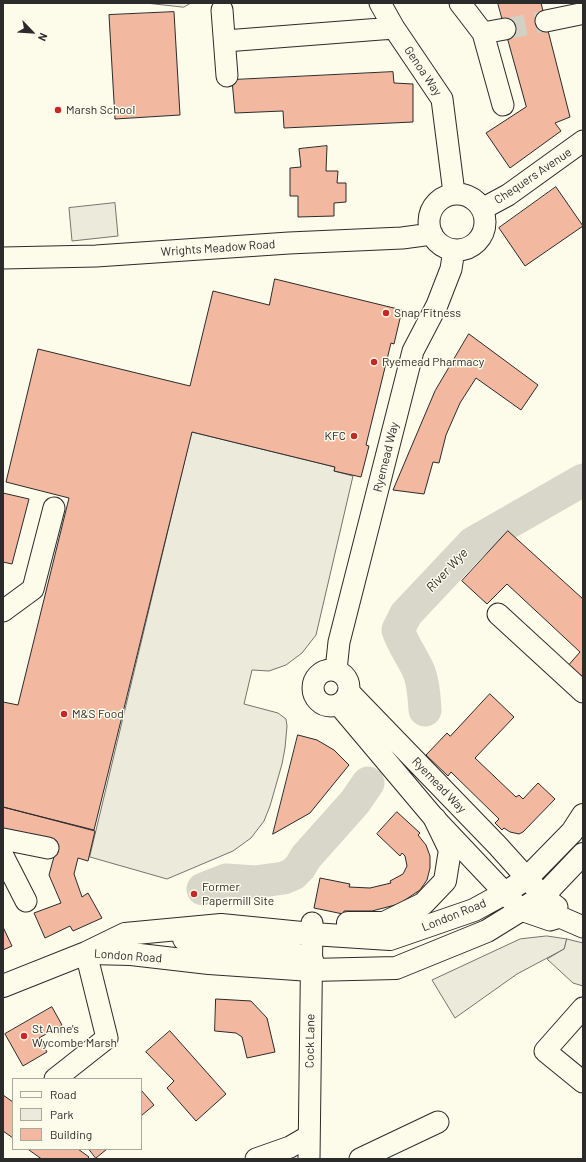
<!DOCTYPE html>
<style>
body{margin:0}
#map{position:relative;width:586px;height:1162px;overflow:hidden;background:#fdfbea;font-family:Barlow,sans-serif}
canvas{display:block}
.frame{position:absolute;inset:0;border:4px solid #2b2b2b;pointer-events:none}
.legend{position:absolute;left:12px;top:1078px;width:130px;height:72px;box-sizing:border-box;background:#fdfbea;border:1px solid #a9a89e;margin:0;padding:5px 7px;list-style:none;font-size:12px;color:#2b2b2b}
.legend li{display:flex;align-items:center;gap:8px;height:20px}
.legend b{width:20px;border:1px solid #a9a89e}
.north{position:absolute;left:12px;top:12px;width:40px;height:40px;-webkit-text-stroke:3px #fdfbea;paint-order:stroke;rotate:115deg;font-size:11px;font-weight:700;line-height:16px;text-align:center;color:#2b2b2b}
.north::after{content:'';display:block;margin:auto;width:14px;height:18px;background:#2b2b2b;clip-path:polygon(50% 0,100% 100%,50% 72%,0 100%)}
</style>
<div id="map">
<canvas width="586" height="1162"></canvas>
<div class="frame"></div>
<ul class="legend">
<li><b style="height:5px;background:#fdfbea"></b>Road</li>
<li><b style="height:11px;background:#ecebdb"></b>Park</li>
<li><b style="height:11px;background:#f2b8a0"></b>Building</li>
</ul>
<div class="north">N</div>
</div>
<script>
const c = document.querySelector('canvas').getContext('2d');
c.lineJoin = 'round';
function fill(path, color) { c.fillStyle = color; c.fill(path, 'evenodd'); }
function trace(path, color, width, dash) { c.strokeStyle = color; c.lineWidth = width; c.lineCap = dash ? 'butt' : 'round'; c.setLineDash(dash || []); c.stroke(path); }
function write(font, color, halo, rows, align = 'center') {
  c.font = font + ' Barlow,sans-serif'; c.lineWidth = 3; c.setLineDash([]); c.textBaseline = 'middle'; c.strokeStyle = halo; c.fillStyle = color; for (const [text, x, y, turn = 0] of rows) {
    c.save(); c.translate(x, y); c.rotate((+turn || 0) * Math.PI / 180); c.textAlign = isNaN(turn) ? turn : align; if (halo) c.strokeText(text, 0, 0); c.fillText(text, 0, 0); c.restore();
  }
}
const green = new Path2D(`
 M146 3H191L184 7Z
 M547 936 567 939 564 949 517 974 455 1018 432 980 520 939Z`);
fill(green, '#ecebdb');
trace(green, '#74746e', 1);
const parking = new Path2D(`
 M115 203 118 236 72 241 69 208Z
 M192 432 335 467 334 471 353 476 316 635 302 653 286 665 269 671 252 670 244 704 278 713 286 719 287 726 285 748 282 764 270 806 264 821 251 838 233 851 167 879 90 857Z
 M567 939 583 943V986L573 983 547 959 564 949Z`);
fill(parking, '#eceadb');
trace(parking, '#74746e', 1);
trace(new Path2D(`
 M425 710C424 697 424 685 419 672 413 658 403 645 398 630L406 614 473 543 583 480
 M203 889 226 880 255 882 284 878 293 874 300 867 306 857 355 802 368 783`), '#d8d7c9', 33);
const building = new Path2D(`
 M498 3H541L570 117 555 123 561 131 510 168 486 133 526 107Z
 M174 12 180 115 115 119 109 15Z
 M393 72 394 83 413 84V122L284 128 283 111 235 113 232 80Z
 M327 146 326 171H338L337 183H346V202L334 203V216L298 217V196H290V168L301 167 299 149Z
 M556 187 583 226 525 266 499 228Z
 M275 279 402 310 394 344 391 343 366 445 369 446 361 477 334 471 335 467 192 432 94 830 3 807V702L18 705 69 498 6 482 38 349 190 386 213 291 269 305Z
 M469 334 538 385 521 410 476 378 460 403 446 435 439 463 433 462 424 494 393 490 435 391Z
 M3 493 29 499 12 564 3 562Z
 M508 531 583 599V682L566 668 580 652 507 584 487 604 462 581Z
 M490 694 514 717 475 758 516 797 519 795 523 799 538 783 555 799 523 832 519 834 510 832 504 828 502 830 495 823 499 819 451 772 448 776 426 755 447 733 450 736Z
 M298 735 317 740 334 750 349 765 310 813 273 834Z
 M3 807 95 831 88 861 78 858 74 874 82 897 88 893 102 918 73 931 70 926 45 938 34 913 61 903 49 875 55 853 3 832Z
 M397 812 420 833 418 835 426 845 430 856V868L427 880 420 890 399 904 372 911H344L343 914 314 908 320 878 350 884 349 887 370 888 391 883 390 881 403 874 407 866 405 856 402 853 400 856 377 834Z
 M3 927 12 946 3 950Z
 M216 999 251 1001 267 1018 275 1052 247 1058 242 1037 236 1033 215 1031Z
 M52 1007 62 1025 39 1038 47 1052 23 1066 5 1034Z
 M170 1031 226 1094 196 1121 167 1088 174 1081 146 1052Z
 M141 1090 154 1105 141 1116Z
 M3 1095 13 1102V1138L3 1131Z
 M28 1149H78L89 1157 87 1159H42Z
 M89 1149H107L96 1158Z`);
fill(building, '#f2b8a0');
trace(building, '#2b2b2b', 1);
trace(new Path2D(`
 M505 29 546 21`), '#d3d1c4', 21, [21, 10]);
const minor = new Path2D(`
 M380 3 394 28 442 99 454 193
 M460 3 483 33 503 105
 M222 10 227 76
 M546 21 580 14
 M483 33 505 29
 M225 41 394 28
 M429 222a28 28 0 1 1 56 0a28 28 0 1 1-56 0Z
 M482 209 508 195 583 141
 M3 258 96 256 289 243 402 238 432 234
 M3 611 33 589 54 508
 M498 614 583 692
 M313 688a18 18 0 1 1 36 0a18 18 0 1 1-36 0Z
 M336 670 339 642 413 351 437 305 451 269 454 250
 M349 692 497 845 543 896 557 907
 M339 705 435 819 521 910 550 920 560 917 583 927
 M3 839 48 848
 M3 856 26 901
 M583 1008 545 1051 583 1082
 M55 1079 107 1038 86 953
 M256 1159 290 1147 309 1136
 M309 1159 312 923
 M360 1159 438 1122`);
const major = new Path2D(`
 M348 923H384L423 904 445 881 450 850 435 819
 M184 939 272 946 312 960
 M89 953 131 954 209 963 311 970 396 968 487 931 521 910 543 896 583 854
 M3 986 86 953 125 934 221 925 312 934 390 939 474 910 505 893 527 878 572 832 583 815`);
trace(minor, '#2b2b2b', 23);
trace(major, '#2b2b2b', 24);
trace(minor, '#fdfbea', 21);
trace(major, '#fdfbea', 22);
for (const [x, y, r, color] of [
 [58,110,4,"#c62828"],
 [386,313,4,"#c62828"],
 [374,362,4,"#c62828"],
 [354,436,4,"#c62828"],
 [64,714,4,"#c62828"],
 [194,894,4,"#c62828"],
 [24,1036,4,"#c62828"]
]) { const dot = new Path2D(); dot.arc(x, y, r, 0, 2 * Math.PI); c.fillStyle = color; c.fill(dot); trace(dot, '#fdfbea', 1.5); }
write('12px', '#2b2b2b', '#fdfbea', [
 ["Genoa Way",423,71,56],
 ["Chequers Avenue",533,176,-34],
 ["Wrights Meadow Road",218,248,-4],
 ["Ryemead Way",386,457,-76],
 ["Ryemead Way",439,785,46],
 ["London Road",454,915,-22],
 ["London Road",128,956,4],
 ["Cock Lane",310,1041,-89]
]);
write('12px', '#2b2b2b', '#fdfbea', [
 ["Marsh School",66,110],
 ["Snap Fitness",394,313],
 ["Ryemead Pharmacy",382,362],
 ["KFC",346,436,"right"],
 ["M&S Food",72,714],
 ["Former",202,887],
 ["Papermill Site",202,901],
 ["St Anne's",32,1029],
 ["Wycombe Marsh",32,1043]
], 'left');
write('italic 13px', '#2b2b2b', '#fdfbea', [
 ["River Wye",447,570,-47]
]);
</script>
